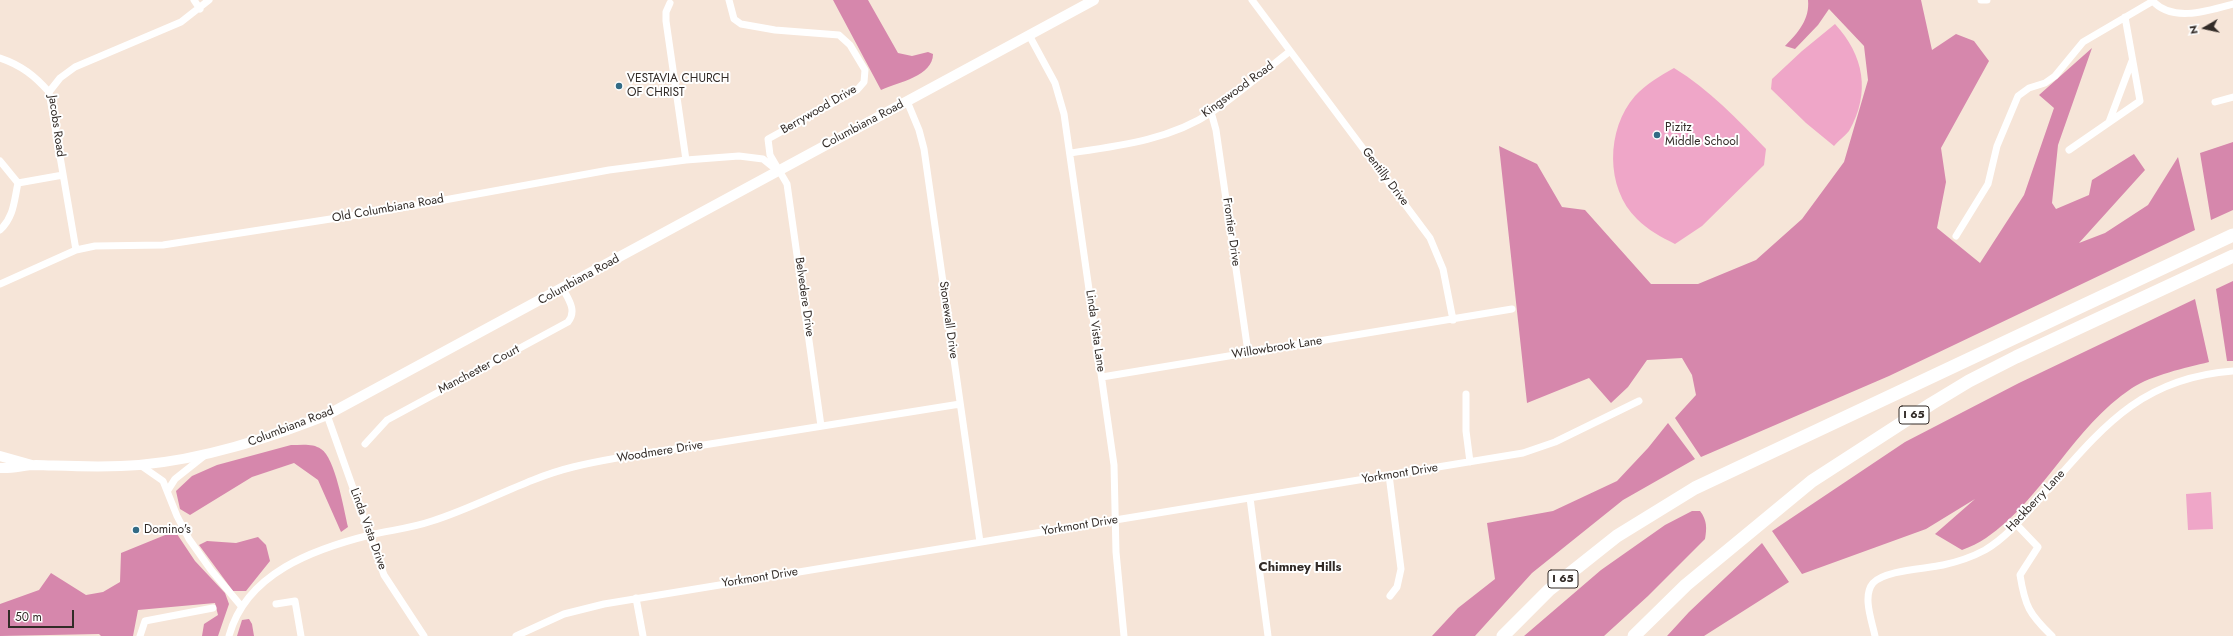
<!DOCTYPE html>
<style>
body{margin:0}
#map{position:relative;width:2233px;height:636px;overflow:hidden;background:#f6e5d8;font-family:Jost,sans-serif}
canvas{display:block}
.north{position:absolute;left:2185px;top:8px;width:40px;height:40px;-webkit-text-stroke:3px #fff;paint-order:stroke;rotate:261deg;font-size:11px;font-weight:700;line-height:16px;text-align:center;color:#322b27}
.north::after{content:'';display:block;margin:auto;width:14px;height:18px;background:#322b27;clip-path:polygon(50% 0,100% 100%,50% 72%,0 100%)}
.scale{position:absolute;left:8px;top:610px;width:66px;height:18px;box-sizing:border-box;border:2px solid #322b27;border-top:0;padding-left:5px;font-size:12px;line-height:14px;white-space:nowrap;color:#322b27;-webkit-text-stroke:3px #fff;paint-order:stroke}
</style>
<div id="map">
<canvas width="2233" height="636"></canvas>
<div class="north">N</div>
<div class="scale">50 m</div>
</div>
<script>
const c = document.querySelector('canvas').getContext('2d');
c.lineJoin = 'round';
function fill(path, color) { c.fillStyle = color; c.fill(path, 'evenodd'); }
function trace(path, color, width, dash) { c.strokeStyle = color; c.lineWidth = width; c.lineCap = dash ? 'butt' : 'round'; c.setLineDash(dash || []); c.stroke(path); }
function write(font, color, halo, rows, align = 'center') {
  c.font = font + ' Jost,sans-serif'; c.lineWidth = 4; c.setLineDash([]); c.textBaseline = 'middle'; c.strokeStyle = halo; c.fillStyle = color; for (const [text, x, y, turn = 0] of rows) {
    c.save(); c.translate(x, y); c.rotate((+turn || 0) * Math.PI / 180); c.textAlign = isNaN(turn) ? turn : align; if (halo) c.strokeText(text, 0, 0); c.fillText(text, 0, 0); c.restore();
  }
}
fill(new Path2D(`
 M1835 24C1864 55 1871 93 1849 131 1845 136 1838 141 1834 146L1806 123 1771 89 1772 79 1802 51Z
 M1674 68C1710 90 1737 119 1766 149L1764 165 1702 226 1675 244C1661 237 1648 230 1637 219 1605 188 1606 129 1635 96 1646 84 1660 76 1674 68Z
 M2211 492 2213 529 2188 530 2186 494Z`), '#efa6c8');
fill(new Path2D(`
 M833 0H868L898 53 912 56 928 52 933 54C933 76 899 82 881 90Z
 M1808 0H1921L1932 50 1956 34 1974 41 1989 61 1941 148 1946 182 1937 228 1980 263 2024 195 2054 108 2039 95 2092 48 2058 145 2052 203 2056 209 2089 195 2092 180 2134 154 2145 170 2079 243 2105 233 2148 205 2178 157 2195 230 1889 376 1701 457 1675 418 1696 395 1692 375 1682 358 1647 360 1628 387 1611 403 1589 378 1527 403 1499 146 1537 164 1562 207 1585 210 1651 284H1698L1756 260 1802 219 1844 162 1868 80 1864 46 1829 9 1818 25 1795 49 1785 46C1798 33 1810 19 1808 0Z
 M2233 142V210L2211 220 2200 153Z
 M2233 281V361H2227L2216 289Z
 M2195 299 2209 362C2185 368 2152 375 2132 388 2073 427 2044 498 1986 538 1979 543 1970 547 1962 550L1935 534 1975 499 1926 529 1802 574 1772 531 1905 442 2019 383Z
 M1668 423 1695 459 1623 500 1532 573 1475 636H1432L1458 608 1495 579 1487 523 1553 511 1617 481 1648 448Z
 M291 445C301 445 313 443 321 449 335 457 344 510 348 527L341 532 318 480 294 463 252 477 190 515 180 509 176 491 192 476 217 465Z
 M1692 511H1700C1707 520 1707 528 1705 539L1648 596 1604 636H1524L1601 570 1665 525Z
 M175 531 195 561 225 593 229 604 218 636H202L204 624 218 615 215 603 138 610 133 636H101L99 634 0 636V604L39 590 51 573 86 595 103 592 120 582 121 553Z
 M258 537 266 545 270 561 246 591H233L199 545 207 541 236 543Z
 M1762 543 1789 582 1704 636H1667L1689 612Z
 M249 619 252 624 254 636H237L242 620Z`), '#d687ac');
trace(new Path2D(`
 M194 0 200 9
 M729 0 734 19 741 24 775 30 839 35 850 45 865 70 864 82 857 90 768 139 770 155 787 184 821 426
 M1252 0 1430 238 1443 269 1453 320
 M1981 0H1987
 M2152 0C2171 23 2208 11 2233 4
 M670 3 666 12V21L686 160
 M1029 35 1055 83 1064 114 1114 465 1116 552 1124 636
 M0 58C21 65 35 76 49 92
 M907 101 919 130 924 149 980 542
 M2215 102 2233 97
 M1211 112 1216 130 1248 352
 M2109 122 2132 61
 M2069 150 2140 101 2125 17
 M1070 153C1119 146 1170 140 1212 112 1239 94 1263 72 1289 52
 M0 161 18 183C14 201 14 217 0 230
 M18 183 63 175
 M1956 236 1988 184 1997 146 2018 96 2029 88 2045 83 2055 76 2083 42 2153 1
 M76 250 49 92 60 78 75 67 181 22 209 0
 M0 284 76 250 95 246 163 245 395 209 609 170 686 160 739 156 763 159 778 171
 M1102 377 1512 309
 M1466 394V431L1470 462
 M327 415 384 575 424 636
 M365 444 387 420 568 322C577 311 569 300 563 289
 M140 465 163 481 177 516 189 539 211 570 242 607
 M1389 475 1401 569 1397 587 1390 596
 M168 490 175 479 204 456
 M1250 498 1268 636
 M2016 524 2038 547 2020 575C2025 606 2029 614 2052 636
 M636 598 643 636
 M276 604 295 601 301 636
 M140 636 145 621 213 608
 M229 636C246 573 314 549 370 535 391 530 412 528 432 521 480 506 524 479 573 467 617 456 664 451 710 444 793 431 877 417 960 404
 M516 636 564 614 604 604 1523 453 1555 442 1639 401
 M1875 636C1872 621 1862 596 1873 583 1885 570 1925 569 1943 565 1957 562 1972 557 1985 550 2007 537 2024 516 2040 498 2099 432 2137 378 2233 371`), '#fff', 7);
trace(new Path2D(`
 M0 456 32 465
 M0 468C13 469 24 465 36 465 71 466 105 468 139 465 205 459 266 439 327 415L1094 0`), '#fff', 10);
trace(new Path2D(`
 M1503 636 1549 590 1617 536 1695 488 2233 235
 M1634 636 1686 585 1812 481 1931 404 1969 381 2016 357 2233 256`), '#fff', 13);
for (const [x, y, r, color] of [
 [619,86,4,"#336b85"],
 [1657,135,4,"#336b85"],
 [136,530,4,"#336b85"]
]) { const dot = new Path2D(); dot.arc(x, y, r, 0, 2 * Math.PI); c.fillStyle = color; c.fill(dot); trace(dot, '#fff', 1.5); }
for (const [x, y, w] of [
 [1914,415,30],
 [1563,579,30]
]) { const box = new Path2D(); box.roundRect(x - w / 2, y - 9, w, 18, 3); c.fillStyle = '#fff'; c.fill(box); trace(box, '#322b27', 1); }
write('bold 11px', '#322b27', null, [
 ["I 65",1914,415],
 ["I 65",1563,579]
]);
write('12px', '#322b27', '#fff', [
 ["VESTAVIA CHURCH",627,79],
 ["OF CHRIST",627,93],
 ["Pizitz",1665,128],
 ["Middle School",1665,142],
 ["Domino's",144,530]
], 'left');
write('12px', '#322b27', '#fff', [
 ["Kingswood Road",1238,90,-36],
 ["Berrywood Drive",819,110,-30],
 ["Columbiana Road",863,125,-28],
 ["Jacobs Road",56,126,82],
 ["Gentilly Drive",1385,177,53],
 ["Old Columbiana Road",388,209,-10],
 ["Frontier Drive",1231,232,82],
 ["Columbiana Road",579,280,-29],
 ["Belvedere Drive",804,297,82],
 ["Stonewall Drive",948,320,82],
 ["Linda Vista Lane",1095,331,82],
 ["Willowbrook Lane",1277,348,-9],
 ["Manchester Court",479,370,-28],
 ["Columbiana Road",291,427,-21],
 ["Woodmere Drive",660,452,-9],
 ["Yorkmont Drive",1400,474,-9],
 ["Hackberry Lane",2036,501,-47],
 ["Yorkmont Drive",1080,526,-9],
 ["Linda Vista Drive",368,529,70],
 ["Yorkmont Drive",760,578,-9]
]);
write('bold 13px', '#322b27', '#fff', [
 ["Chimney Hills",1300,568]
]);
</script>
